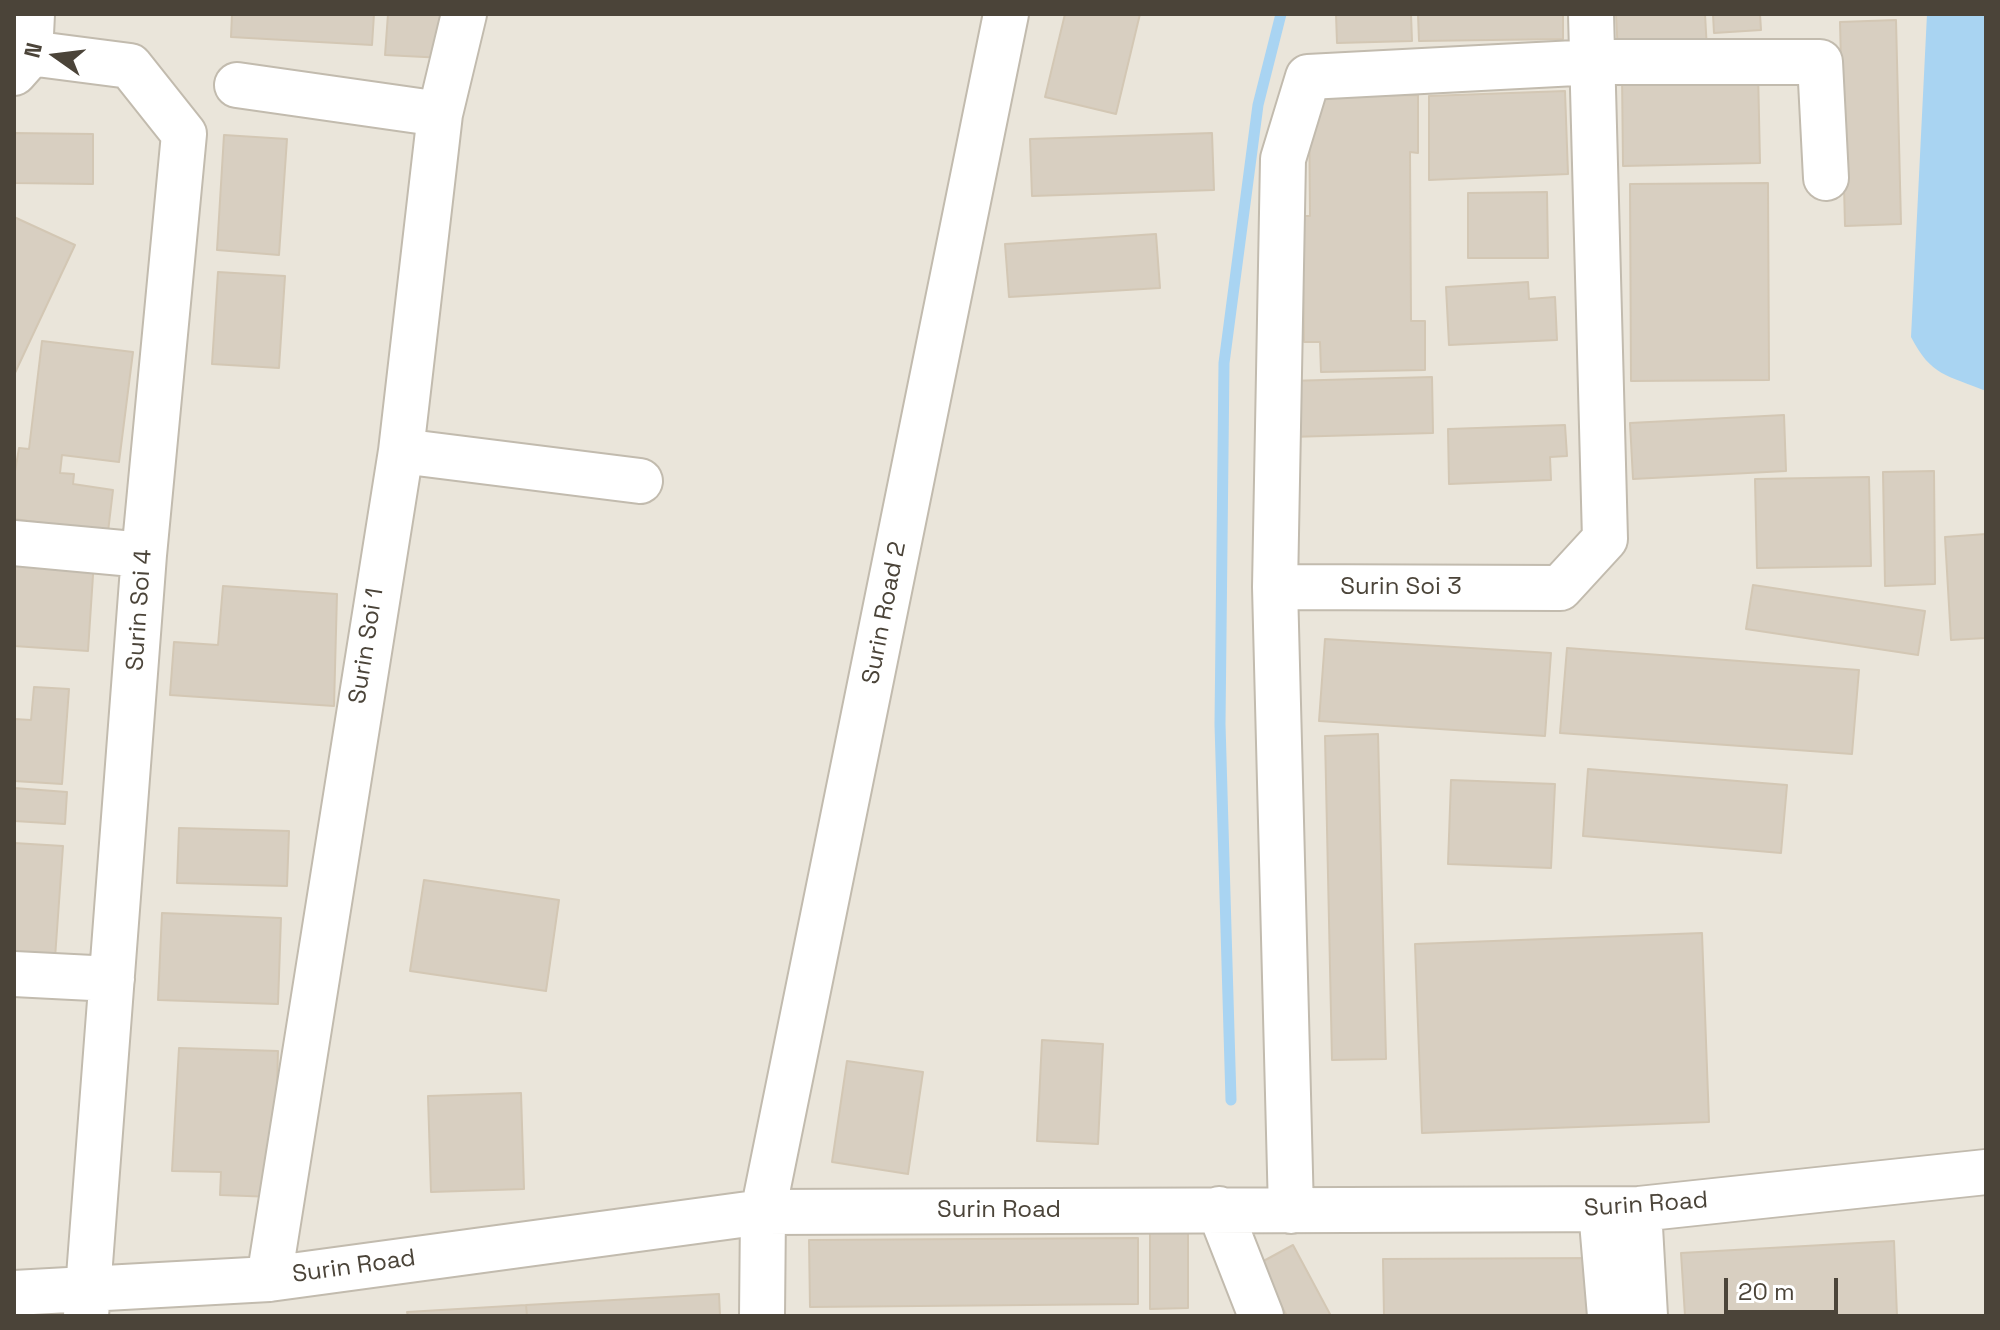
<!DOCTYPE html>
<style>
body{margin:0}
#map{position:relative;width:2000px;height:1330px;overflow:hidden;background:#f6f3ec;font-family:"Space Grotesk",sans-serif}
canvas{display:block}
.frame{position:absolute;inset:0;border:16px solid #4b4439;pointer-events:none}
.north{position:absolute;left:16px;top:16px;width:80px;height:80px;-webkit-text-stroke:6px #fff;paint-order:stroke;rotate:284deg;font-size:22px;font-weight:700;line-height:32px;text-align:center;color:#4b4439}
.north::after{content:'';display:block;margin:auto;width:28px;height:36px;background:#4b4439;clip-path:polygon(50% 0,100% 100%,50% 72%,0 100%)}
.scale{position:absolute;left:1724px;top:1278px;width:114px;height:36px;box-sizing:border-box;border:4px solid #4b4439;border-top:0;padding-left:10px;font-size:24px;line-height:28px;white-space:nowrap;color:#4b4439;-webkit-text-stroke:6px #fff;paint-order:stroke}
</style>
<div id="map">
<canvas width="2000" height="1330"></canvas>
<div class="frame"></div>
<div class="north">N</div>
<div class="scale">20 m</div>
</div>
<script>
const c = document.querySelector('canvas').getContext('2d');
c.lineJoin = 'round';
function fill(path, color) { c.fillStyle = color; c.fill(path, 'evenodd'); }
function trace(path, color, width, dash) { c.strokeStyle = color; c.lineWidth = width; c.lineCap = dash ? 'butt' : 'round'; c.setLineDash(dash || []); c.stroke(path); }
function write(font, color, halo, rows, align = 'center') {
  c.font = font + ' "Space Grotesk",sans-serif'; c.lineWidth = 6; c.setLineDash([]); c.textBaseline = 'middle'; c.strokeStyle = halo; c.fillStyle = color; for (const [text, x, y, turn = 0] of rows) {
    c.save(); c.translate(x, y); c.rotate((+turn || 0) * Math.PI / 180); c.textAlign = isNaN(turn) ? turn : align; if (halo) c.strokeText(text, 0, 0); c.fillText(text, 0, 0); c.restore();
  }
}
fill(new Path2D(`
 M14 14H1986V1316H14Z`), '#eae5da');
fill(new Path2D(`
 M1927 14H1986V391C1947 375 1931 376 1911 337Z`), '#a9d4f2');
trace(new Path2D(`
 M1231 1100 1220 724 1224 363 1258 105 1281 14`), '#a9d4f2', 11);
const building = new Path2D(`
 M232 14H374L372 45 231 37Z
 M388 14H447L444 58 385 55Z
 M1065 14H1140L1116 114 1045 97Z
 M1336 14H1411L1412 41 1337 43Z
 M1418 14H1563V39L1419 41Z
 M1616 14H1705L1707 50 1618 55Z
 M1713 14H1760L1761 30 1714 33Z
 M1896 20 1901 224 1845 226 1840 22Z
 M1758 70 1760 163 1623 166 1622 73Z
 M1565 91 1568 174 1429 180V96Z
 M1418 95V153L1410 152 1411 321H1425V370L1321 372 1320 342H1304L1302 216H1310L1309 96Z
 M14 133 93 134V184L14 183Z
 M1212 133 1214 190 1032 196 1030 139Z
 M224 135 287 139 279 255 217 250Z
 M1768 183 1769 380 1631 381 1630 184Z
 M1547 192 1548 258H1468V193Z
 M14 217 75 245 14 375Z
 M1156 234 1160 288 1009 297 1005 244Z
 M218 272 285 276 279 368 212 364Z
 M1528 282 1529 299 1555 297 1557 340 1449 345 1446 287Z
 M42 341 133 352 119 462 62 455 60 473 74 474 73 484 113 490 108 532 14 519V477L19 448 29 449Z
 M1432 377 1433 433 1289 437 1288 381Z
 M1784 415 1786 471 1633 479 1630 423Z
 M1565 425 1567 456 1550 457 1551 480 1449 484 1448 429Z
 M1934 471 1935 584 1885 586 1883 472Z
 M1869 477 1871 566 1757 568 1755 479Z
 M1986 534V638L1951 640 1945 537Z
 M14 555 94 560 88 651 14 646Z
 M1753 585 1925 611 1918 655 1746 629Z
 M223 586 337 594 334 706 170 695 174 642 218 645Z
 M1325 639 1551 653 1545 736 1319 721Z
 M1567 648 1859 670 1852 754 1560 733Z
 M34 687 69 689 62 784 14 781V719L31 720Z
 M1378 734 1386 1059 1332 1060 1325 736Z
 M1588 769 1787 785 1781 853 1583 836Z
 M1451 780 1555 784 1551 868 1448 864Z
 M14 788 67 792 65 824 14 821Z
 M179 828 289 831 287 886 177 883Z
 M14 843 63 846 55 958 14 955Z
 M424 880 559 900 546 991 410 971Z
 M162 913 281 918 278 1004 158 1000Z
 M1702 933 1709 1122 1422 1133 1415 944Z
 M1042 1040 1103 1044 1098 1144 1037 1141Z
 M179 1048 278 1051 274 1197 220 1195 221 1172 172 1171Z
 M847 1061 923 1072 908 1174 832 1162Z
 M521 1093 524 1189 431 1192 428 1096Z
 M1150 1228H1188V1308L1150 1309Z
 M1138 1238V1304L810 1307 809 1240Z
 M1894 1241 1897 1316H1685L1681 1253Z
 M1293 1245 1331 1316H1287L1258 1264Z
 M1595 1258 1596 1316H1384L1383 1259Z
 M719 1294 720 1316H527L526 1305Z
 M526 1305 527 1316H408L407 1312Z`);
fill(building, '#d8cfc1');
trace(building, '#d3c7b4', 2);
const minor = new Path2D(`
 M14 51 130 66 184 134 144 555 86 1316
 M14 73 30 55 32 14
 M237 85 440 114
 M401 451 640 481
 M14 543 144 555
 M1275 587 1283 159 1308 77 1595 62H1820L1826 178
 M14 974 112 979
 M1219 1209 1261 1316
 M1639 1209 1645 1316
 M1601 1210 1610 1316
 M1291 1211 1275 587 1560 588 1605 539 1591 14
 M269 1279 401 451 440 114 464 14
 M14 1293 269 1279 763 1212 1639 1209 1986 1172
 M762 1316 763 1212 1006 14`);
trace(minor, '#c2bbae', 48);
trace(minor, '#fff', 44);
write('24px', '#4b4439', '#fff', [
 ["Surin Soi 3",1401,587],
 ["Surin Soi 4",140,610,-86],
 ["Surin Road 2",885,613,-79],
 ["Surin Soi 1",367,646,-81],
 ["Surin Road",1646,1205,-4],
 ["Surin Road",999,1210],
 ["Surin Road",354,1267,-8]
]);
</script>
